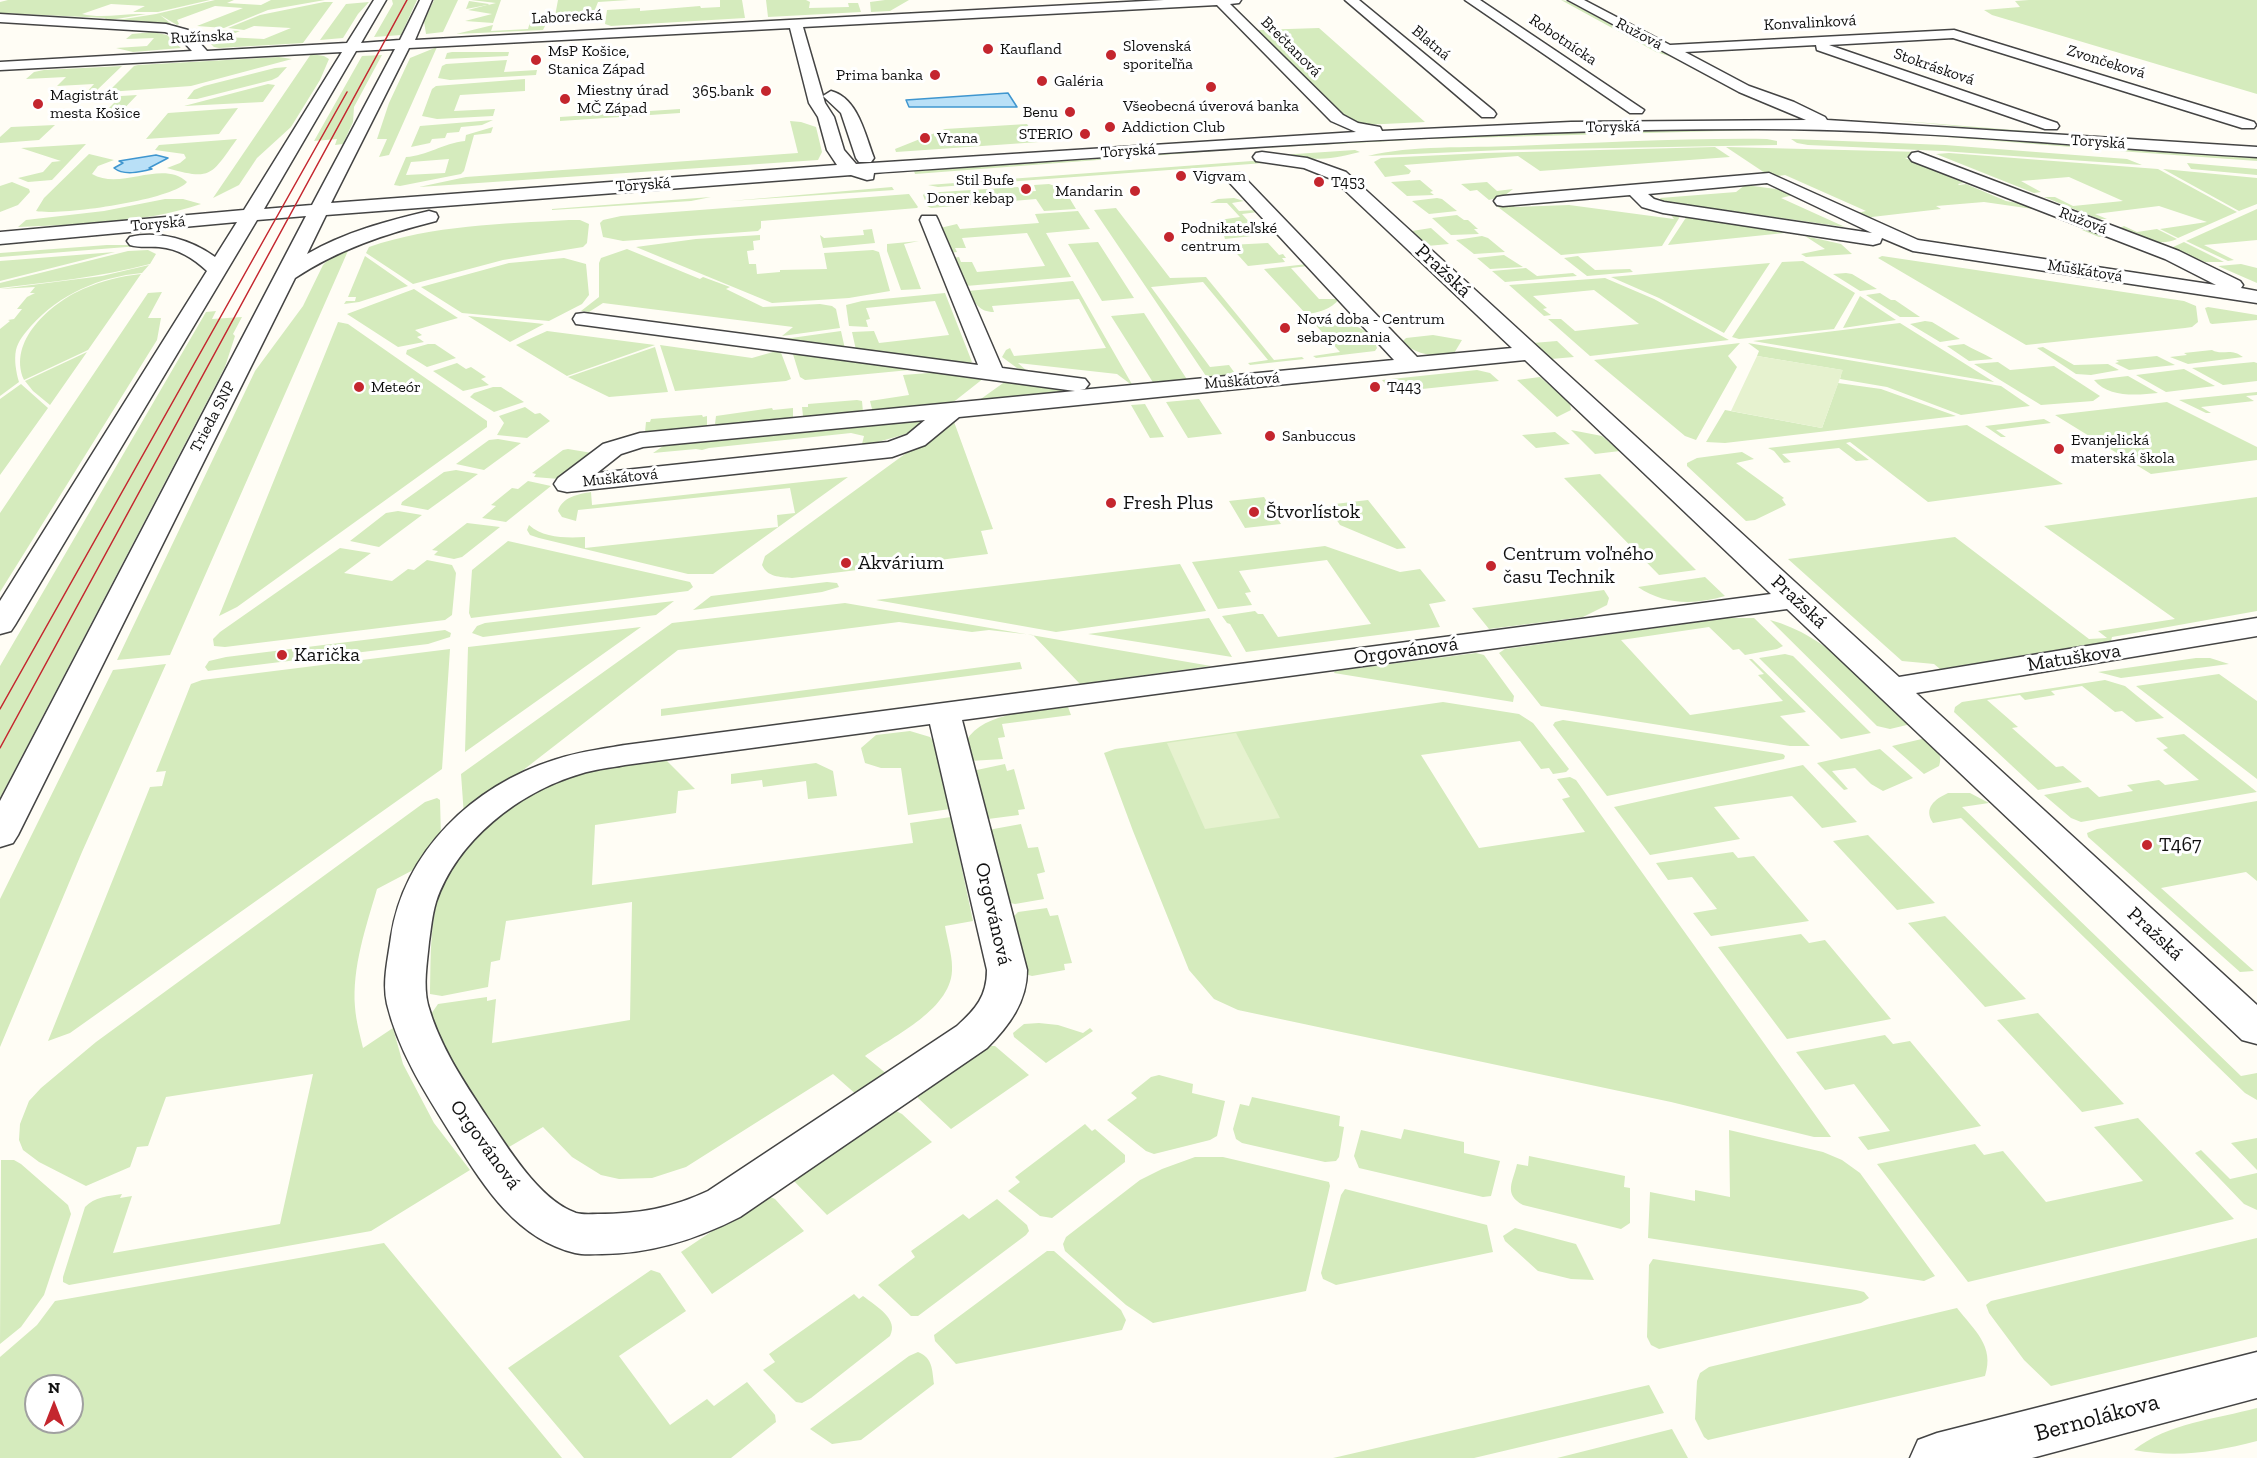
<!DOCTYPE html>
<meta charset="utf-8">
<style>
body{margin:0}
#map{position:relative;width:2257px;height:1458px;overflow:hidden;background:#fffdf5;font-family:"Zilla Slab",serif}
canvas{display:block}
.north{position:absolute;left:24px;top:1374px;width:60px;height:60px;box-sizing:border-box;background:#fff;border:2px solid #a0a0a0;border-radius:50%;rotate:0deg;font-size:16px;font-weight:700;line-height:24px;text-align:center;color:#111}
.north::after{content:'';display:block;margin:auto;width:21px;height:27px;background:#c4262e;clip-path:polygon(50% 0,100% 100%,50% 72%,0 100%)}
</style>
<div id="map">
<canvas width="2257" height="1458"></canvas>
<div class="north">N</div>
</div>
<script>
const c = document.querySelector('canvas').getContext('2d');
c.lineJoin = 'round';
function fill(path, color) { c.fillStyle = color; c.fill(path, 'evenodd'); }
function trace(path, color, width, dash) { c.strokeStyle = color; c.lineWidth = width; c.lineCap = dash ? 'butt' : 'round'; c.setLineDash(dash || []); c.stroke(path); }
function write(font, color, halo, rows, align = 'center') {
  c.font = font + ' "Zilla Slab",serif'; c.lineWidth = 6; c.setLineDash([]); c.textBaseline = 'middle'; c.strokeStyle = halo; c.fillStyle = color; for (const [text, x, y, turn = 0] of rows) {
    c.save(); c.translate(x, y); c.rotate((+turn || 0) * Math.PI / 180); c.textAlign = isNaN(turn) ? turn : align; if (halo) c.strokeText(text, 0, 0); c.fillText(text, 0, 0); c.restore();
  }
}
fill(new Path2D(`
 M8 0H210L158 12H133L145 6 111 4 82 14C103 19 124 13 146 14L99 22 106 18 0 13V2Z
 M215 0H234L227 3 261 5 271 0H325L268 10 224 28 197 26 243 8 215 6 177 20 179 24 177 25 160 15 174 26H171L105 22 156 14Z
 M392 0H417L401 35 374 37 393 4Z
 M434 0H458L443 32 426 34 424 21Z
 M471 0H501L493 23 465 21 492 14 468 10 487 5 466 9 469 1 489 4 488 5 496 3Z
 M558 0H629L598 2 594 12 555 16Z
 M720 0H742L745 18 611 26 605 24 607 10 640 8V11L700 6 701 8 720 7Z
 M766 0H806L810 2 809 8 849 7 848 3H858L861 12 768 17Z
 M885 0H909L890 11 871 12 870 2Z
 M1561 0 1567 1 1672 57 1656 52Z
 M2029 0H2257V94L1992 15 1984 10 2020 7 2015 1Z
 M324 2H333L303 43 219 48 214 47 208 41 223 30 240 31 226 37 264 39 291 28 254 26 244 30 228 28 260 15Z
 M369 2 358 14 343 38 320 40 346 4Z
 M530 22H547L543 30 456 34 493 25 491 31 528 29Z
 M1319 28 1425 122 1363 125 1348 121 1258 30Z
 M153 32 167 35 181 48 133 52 116 48 147 46 154 38 126 39 132 34Z
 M437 47 389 155 379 157 387 139H377L389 103 410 58Z
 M452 52H509L508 56 445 59 447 53Z
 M311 54 324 56 329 59 320 80 291 127 257 158 239 185 213 198Z
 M382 55 354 107 353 122 343 144 335 145 337 139 314 141 362 56Z
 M279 57 292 59 191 86 108 92 134 66 138 65Z
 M507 60 504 72 537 70 536 75 450 80 438 78 442 66 446 64Z
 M122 66 95 92 86 93 94 84 57 86 66 77 26 79 34 72 44 70Z
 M287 67 278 77 272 80 197 99H187L194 90 204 86 275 68Z
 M525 79V91L460 95 454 111 495 109 493 116 437 119 422 116 432 89 436 86Z
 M268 84 275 85 263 102 184 106Z
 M137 95 118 115 100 117 121 96Z
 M238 108 219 134 146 139 168 113Z
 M680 109V113L560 121V117Z
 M493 120 482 125 461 127 459 132 447 133 445 138 432 139 430 143 411 147 420 126Z
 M1891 120 2075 135 2081 138Z
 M790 121 801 122 816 127 822 152 818 160 419 187 466 177 798 153Z
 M1027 124 1039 142 896 152 895 149 945 129Z
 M55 125 39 140 0 143V137L11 127Z
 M493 127 491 133 474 135 464 171 461 174 400 186 394 185 406 157C427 156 443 143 465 141L466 135ZM449 159 445 173 406 175 411 162Z
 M1755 128 1757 130 1428 139 1242 149 915 174 914 171 1426 136Z
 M1867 130 2097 145 2109 150 1872 131Z
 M237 139C211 175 212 181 167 168L180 163 186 158 184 154 155 150 159 145Z
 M1767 139 1777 141V145L1503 150 1368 156C1411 145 1469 148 1514 146 1599 143 1683 138 1767 139Z
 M1791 139 1945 145 2127 159 2142 165 1942 151 1808 145 1797 143Z
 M86 144 52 180 28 182 18 178 43 172 52 162 61 161 21 148Z
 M2106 146 2257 157V161L2119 151Z
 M1715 147 1730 157 1540 171 1518 156 1404 165 1411 171 1409 174 1385 177 1374 162 1381 158 1485 153Z
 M1726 147 1922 152 1930 155 1905 158 1964 183 1958 184 1959 185 1966 184 2006 201 2034 206 2109 235 2099 237 2082 230 2088 229 2047 211 1984 202 1936 206 1941 209 1863 218 1853 214 1866 211 1785 175 1771 177Z
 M1355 150 1360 152C1329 160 1311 161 1280 155Z
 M1949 153 2158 169 2237 212 2178 238 2160 229 2207 222 2159 206 2095 214 2107 219H2099L2044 197H2055L2073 206 2123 201 2069 177 2021 181 2041 192 2034 193 1936 154Z
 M89 154 114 160 98 166 92 174C121 191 162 159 187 182 173 200 60 216 36 211L44 198Z
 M1252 161 1278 162 938 187 928 185Z
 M2187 163 2257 169V175L2191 169Z
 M2163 169 2257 178V204L2239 211Z
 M1420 180 1433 191 1430 192 1434 195 1407 196 1391 182Z
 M12 182 29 189 30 192 18 205 0 212V186Z
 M1487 182 1497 191 1513 189 1504 196 1489 200 1477 190 1470 191 1461 184Z
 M1049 184 1064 189 1076 209 1044 211 1036 199 931 208 927 206 923 195 925 193 1018 187 1021 192 1036 191 1034 185Z
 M1745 185 1776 189 1793 195 1781 198 1845 227 1703 207 1698 212 1662 202 1660 198 1736 192Z
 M892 187 894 190 730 201Z
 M909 194 918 207 917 208 761 221V228L758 231 623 241 603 237 600 223 603 220 621 216Z
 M711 197 691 201 552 210V209Z
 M1437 198 1442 199 1457 211 1429 214 1412 201Z
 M165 199H183L201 204C142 224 80 224 18 227L26 220 104 211Z
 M1218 199 1234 198 1244 201 1232 203 1239 211 1256 210 1258 212 1242 214 1252 225H1270L1254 227 1261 235 1225 239 1219 220 1240 217 1227 203H1210Z
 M1509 203 1515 207 1569 205 1674 219 1669 213 1681 215 1662 246 1561 255 1494 204Z
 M1116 208 1170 278 1206 277 1274 360 1302 357 1304 359 1250 365 1248 363 1268 360 1203 282 1151 287 1210 367 1229 365 1234 372 1224 377 1208 379 1094 210Z
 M2257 209V240L2204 245 2234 260 2228 261 2186 241Z
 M1078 211 1090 229 1046 233 1071 277 966 286 953 258 959 257 961 262H972L977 272 1045 266 1027 233 962 238 966 248H955L957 252 949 253 940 228 957 224 960 229 1039 223 1035 214Z
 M1457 215 1464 220H1468L1478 229H1474L1479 234 1451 235 1432 218Z
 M1687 216 1794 232 1668 245Z
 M569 220H580L589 224 587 243 583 247 503 260 413 284 366 253 369 247C433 225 502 224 569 220Z
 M2124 226 2137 232 2157 229 2177 239C2156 248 2140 236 2120 228Z
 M1431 228 1449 244 1427 246 1412 231Z
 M872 229 875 243 823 248 820 235 824 238 864 235 863 230Z
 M760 235V240L753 241 754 250 747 251 749 264H756L757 274 780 272V270L827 269 824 253 873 250 879 252 890 291 849 298 772 303 636 247 696 239Z
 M1482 236 1488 238 1505 252 1474 254 1456 240Z
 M1805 236 1841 244 1852 254 1806 257 1801 254 1825 249Z
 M919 241 904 244 921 289 901 290 887 251V244Z
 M1098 242 1134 298 1102 301 1068 244Z
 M2184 242 2224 262H2205L2171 248Z
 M1268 243 1279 255 1283 254 1286 258H1282L1285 262 1248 266 1229 245Z
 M351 244 170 655 117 660 255 371 303 306 323 265 336 251Z
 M107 245H152L0 257V253Z
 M627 249 700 279 703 277 730 287 726 289 763 307 820 304 832 306 836 309 840 328 782 336 793 327 603 303 589 312 581 311 599 297V263L601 258Z
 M148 250 156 254 150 264C100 277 51 282 0 288V283L128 251Z
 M115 252 0 281V261Z
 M1504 255 1523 267 1490 269 1477 258Z
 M365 256 408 286 359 302 344 304 346 301H355L356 297H348Z
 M1578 256 1595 270 1630 269 1633 272 1587 276 1564 258Z
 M1882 256 2184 301 2196 306 2198 322 2192 327 2185 328 2026 345 1878 258Z
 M564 258 586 264 589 295 582 304 549 321 462 313 421 287 509 263Z
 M1803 261 1855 293 1834 329 1739 339 1732 337 1782 262Z
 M1770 263 1724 333 1659 298 1611 277Z
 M1307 264 1308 266 1291 268 1319 299H1339C1332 309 1317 313 1306 314L1264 269Z
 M2241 264 2257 268V283L2218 266Z
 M149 265 142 273C99 277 60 294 31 326 25 333 18 341 16 350 14 360 16 372 19 382L0 396V329L10 321 8 320 14 319 22 309H17L27 297 35 293H30L35 287 0 289 102 276Z
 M1526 268 1537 276 1573 273 1577 276 1505 282 1492 271Z
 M1846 273 1852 274 1877 289 1860 291 1833 274Z
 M141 274 88 350 24 380C7 341 51 303 83 289 102 281 121 276 141 274Z
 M1605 278 1654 299 1729 340 1590 356 1548 319H1561L1575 331 1639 324 1594 290 1533 296 1547 308 1543 309 1551 315 1544 316 1509 285Z
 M1073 281 1133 386 1117 374 1018 363 1027 371 1017 368 1002 357 1006 350 1010 348 1014 356 1106 348 1079 299 992 306 994 312C979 312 975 303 968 291Z
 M414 289 458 318 415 330 422 335 417 337 424 342 398 347 347 314Z
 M162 292 148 318H161L157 340 0 592V513L148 293Z
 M945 293 972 362 967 364 856 350 852 332 874 331 879 343 949 335 935 301 866 308 870 319 866 320 868 327 849 326 846 305 862 301Z
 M1880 293 1891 300H1895L1920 317H1900L1866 295Z
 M1860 296 1896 320 1843 328Z
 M2208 307 2257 315V320L2212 324 2210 323 2205 308Z
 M216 311 212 319 242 317 233 334 235 336 225 367 0 798V666L206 312Z
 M1144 313 1188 381 1154 384 1111 316Z
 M468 316 544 324 510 342Z
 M1323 320C1344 323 1370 324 1377 348L1375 351 1316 358 1313 356 1340 352 1312 321Z
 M1925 321 1932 322 1960 339 1940 342 1910 324Z
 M338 322 348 324 487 421V427L237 607 219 616Z
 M1900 323 1994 382 1753 341Z
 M547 331 655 345 567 376 516 345Z
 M841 331 845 349 784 339Z
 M1433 335 1462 340 1453 355C1435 357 1416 355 1402 342L1406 338Z
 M1557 341 1574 357 1551 359 1533 343Z
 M1740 343 1728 356 1737 367 1696 440 1685 436 1594 360Z
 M1748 343 2001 386 2030 406 1961 415 1887 387 1840 379 1842 370 1757 356 1759 351Z
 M428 344H435L456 358 427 367 406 354 407 350Z
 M1964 344C1974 350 1983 353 1993 359L1969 361 1947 346Z
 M660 345 752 358 780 350 791 379 786 381 675 391Z
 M655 347 668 392 609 397 568 377Z
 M2043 347 2074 365 2108 364 2119 370 2091 375 2076 374 2037 348Z
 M2212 350C2223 356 2230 347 2243 357L2188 364 2170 357 2187 355 2184 353Z
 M792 351 920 369 805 380 800 377Z
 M87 352 50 405 33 391 25 381Z
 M2157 356 2175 365 2129 370 2115 363 2119 362 2116 360Z
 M1998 362 2010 370 2054 366 2100 396 2093 401 2041 405 1974 364Z
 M2254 362 2257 363V381L2223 385 2192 368Z
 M457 363 466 369 471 367 486 377 481 379 489 385 463 391 433 371Z
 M2184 369 2215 386 2166 392 2136 375Z
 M1477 370 1490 373 1499 381 1393 392 1382 380Z
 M941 372 984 378 951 404 875 411 872 409 870 401 909 395 903 375Z
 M2128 376 2158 393C2137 395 2109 398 2094 380Z
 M1540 377 1570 403 1571 410 1557 417 1517 380Z
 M1006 381 1081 391 978 401Z
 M1838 383 1881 389 1956 416 1725 443 1706 442 1725 410 1822 428Z
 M21 384 48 408 0 475V399Z
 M493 387H501L524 402 494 412 470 397 474 393Z
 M2257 392V395L2246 396 2254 401 2201 407 2211 413H2206L2179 400Z
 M1199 399 1222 434 1188 438 1166 402Z
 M857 400 862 401 863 412 806 418 803 416 802 407H808V404Z
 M2167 402 2257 447V460L2151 474 2055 415Z
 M1145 404 1164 437 1150 438 1131 405Z
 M525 407 535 414 540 413 550 421 527 438 497 435 504 423 499 416Z
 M772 408 773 410 793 408V419L719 426 715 424 716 416Z
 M702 415 703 417 707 416V426L704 428 645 432 646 422H650L651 419Z
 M932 418 906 434 867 445 862 444 864 436 851 433 709 448 702 450 696 449 653 453 666 444Z
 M953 419 993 529 981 531 988 554 792 578C780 577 767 577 762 565L765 556Z
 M2044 419 2051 423 1996 430 2006 437H2001L1985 426Z
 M1967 425 2063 484 1928 502 1850 442 1846 443 1869 460 1856 461 1839 448 1782 454 1791 462 1784 463 1774 451 1768 448Z
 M1571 430 1602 436 1620 451 1595 454Z
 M1555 432 1570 444 1536 448 1522 435Z
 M498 439 521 443 484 470 456 464 489 440Z
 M568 449 592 453 559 479 534 477 536 474 532 473 563 450Z
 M1742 452 1754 459 1736 463 1784 498 1782 499 1786 505 1755 520 1746 521 1687 466V463L1697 458Z
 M456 470 478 474 428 510 401 505 402 502 444 472Z
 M1600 474 1696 570 1659 575 1564 478Z
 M848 477 713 574H688L539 538 530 535 527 530 529 525C543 538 566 538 585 537V548L778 527 777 515 795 513 790 488 578 510 576 521 562 517 558 511C562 497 579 494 591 492L592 505Z
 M528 481 551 486 506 522 482 518 496 506 491 505 512 488 518 489Z
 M1264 497 1281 524 1245 528 1229 501Z
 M2257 497V611L2112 637 2111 641 1940 669 1934 664 1902 661 1788 559 1955 537 2089 639 2107 638 2098 631 2175 619 2044 526Z
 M1368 500 1406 548 1397 549 1340 525 1328 507 1335 504Z
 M398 511 422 515 379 547 350 541 386 513Z
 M467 523 500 527 462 557 454 559 434 555 438 551 432 550Z
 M508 541 690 582 693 587 688 591 471 618 469 613 472 570Z
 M1325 546 1400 572 1420 569 1446 601 1429 604 1440 627 1246 652 1230 624 1227 623 1222 616 1255 611 1258 614H1263L1278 637 1371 624 1327 560 1239 571 1251 592 1245 593 1252 605 1218 609 1192 562Z
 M340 548 371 553 344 573 392 581 408 569 414 570 427 560 452 565 456 573 452 615 445 620 225 647 214 646 213 639 220 632Z
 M1180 564 1206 611 1056 632 876 600Z
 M1705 577 1725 596C1695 605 1664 605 1638 587Z
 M827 582 837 583 839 587 822 592 693 610 711 596Z
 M1604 590 1609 598 1607 605 1583 617 1489 629 1472 608Z
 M674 601 656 615 483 637 472 633 477 626 485 623Z
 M845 603 1211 666 1080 684 1033 635 989 630 972 632 899 622 678 650 464 816 461 774 672 623Z
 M1209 618 1232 657 1088 634Z
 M1727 618H1754L1783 646 1777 649 1745 655 1739 649 1733 650 1709 627 1621 640 1690 715 1783 701 1758 675 1764 674 1749 659H1752L1806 712 1780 716 1810 746H1790L1541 706 1499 653 1505 649Z
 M1770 620C1829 636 1867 684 1911 724L1890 729 1877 726Z
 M641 627 465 752 468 647Z
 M445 630 451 633 450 637 428 644 215 670 208 671 205 667 209 661 226 657Z
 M450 649 442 769 70 1033 48 1041 150 787 162 786 166 771 156 772 191 684 202 680Z
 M1476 653 1484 655 1514 696 1513 702 1334 673 1335 671Z
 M1785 654 1793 656 1871 733 1841 739 1759 658Z
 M2196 658H2210L2229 664 2121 678 2098 672Z
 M1020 662 1022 669 661 716V709Z
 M166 664 82 852 0 1047V899L113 670Z
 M2219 674 2257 701V779L2136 686Z
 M2105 680 2125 686 2164 718 2136 722 2122 711 2115 712 2082 686 2051 691 2055 695 2025 700 2020 695 1987 700 2018 727 2012 728 2056 767 2063 766 2082 782 2038 790 1954 712 1955 707 1962 702Z
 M1443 702 1519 714 1533 723 1569 769 1566 772 1553 774 1549 768 1541 769 1520 741 1421 755 1479 848 1585 832 1562 799 1570 797 1557 779 1570 777 1576 780 1831 1137H1814L1671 1102 1238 1010 1214 999 1189 970 1133 831 1104 753 1115 749Z
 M1068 707 1071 715 1002 724 1005 737 998 738 1003 759 970 761 966 741C985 710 1036 712 1068 707Z
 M1563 720 1783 754 1785 756 1784 759 1607 796 1553 725 1555 722Z
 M910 731 930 737 936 744 950 809 908 815 901 768H881L865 763 861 748 876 735Z
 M2184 734 2257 792 2081 822 2071 818 2044 795 2088 787 2099 797 2133 791 2127 785 2159 780 2165 785 2199 780 2163 750 2168 748 2156 738Z
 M1926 738C1934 747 1944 753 1939 766L1924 774 1892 746Z
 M1880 749 1913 778 1883 791 1871 784 1855 768 1832 771 1848 789 1844 790 1817 763Z
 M666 760 695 789 678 791 676 813 595 825 592 885 913 843 910 823 951 817 973 921 945 926C947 939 952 954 952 967 954 1008 894 1036 865 1056L888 1075 858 1096 833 1074 686 1167 652 1178 619 1179 601 1175 572 1157 543 1127 509 1147 500 1137 448 1058 431 1014 438 1004 487 997V1001L496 999 492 1043 630 1020 632 902 506 921 500 960 491 962 488 987 442 996 430 994C431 957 429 916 444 881 465 830 533 787 584 773 611 765 638 763 666 760Z
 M816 763 833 771 837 796 808 799 806 781 763 787 762 780 731 784V774Z
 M1005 764 1007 771 1014 769 1025 809 1018 810 1019 815 988 819 983 817 972 771Z
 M1803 765 1857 822 1822 828 1792 796 1714 807 1740 839 1650 855 1614 807Z
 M1948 793H1970L1989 803 1962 807 2241 1076 2257 1073V1100L2245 1093 1961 818 1933 823C1923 808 1935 799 1948 793Z
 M437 798 440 800 441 837 435 841 415 869 377 889C366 927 352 967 355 1007 356 1021 360 1035 363 1048L393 1028 403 1064 434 1123 470 1170 371 1231 69 1285 63 1282V1277L85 1207C94 1197 109 1196 122 1194L120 1198 132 1196 113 1253 280 1224 313 1074 166 1097 148 1146 137 1147 130 1167 86 1186 39 1162 23 1150 19 1140 20 1124 29 1101 41 1088 96 1042 425 802Z
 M2257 801V881L2246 872 2161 888 2254 971 2240 972 2088 837 2087 833 2097 829Z
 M1021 824 1028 848 1038 847 1045 872 1037 874 1044 899 1015 904 1006 902 988 830Z
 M1868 835 1935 903 1897 910 1833 841Z
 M1733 852 1738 858 1754 856 1809 921 1711 936 1693 913 1717 909 1692 877 1668 880 1656 863Z
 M1047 908 1050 916 1058 915 1072 963 1064 964 1065 970 1032 976 1025 974 1011 919 1018 912Z
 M1945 916 2026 999 1985 1007 1908 923Z
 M1801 934 1809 943 1825 940 1891 1019 1787 1039 1718 947Z
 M2038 1013 2124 1104 2082 1112 1997 1020Z
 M1039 1023 1058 1025 1083 1033 1090 1028 1093 1031 1046 1063 1014 1037 1013 1033 1024 1024Z
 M1885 1035 1893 1044 1910 1041 1981 1126 1868 1150 1858 1137 1890 1131 1854 1084 1825 1090 1796 1052Z
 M991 1046H995L1029 1075 951 1129 918 1098V1095Z
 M1159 1075 1193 1084 1192 1093 1225 1101 1217 1136 1210 1140 1154 1154 1146 1151 1107 1120 1137 1098 1131 1093 1151 1077Z
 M1252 1097 1340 1116 1339 1126 1344 1127 1339 1157 1336 1161 1325 1162 1242 1143 1236 1139 1233 1129 1240 1104 1249 1106Z
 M894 1110 902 1114 932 1142 827 1215 792 1179Z
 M2138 1118 2234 1219 1968 1282 1877 1164 1975 1144 1984 1155 2003 1151 2046 1202 2143 1181 2094 1127Z
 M1085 1124 1092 1131 1095 1129 1125 1155V1162L1052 1218 1040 1216 1008 1191 1020 1182 1015 1177Z
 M1404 1129 1464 1142V1153L1500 1161 1491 1196 1483 1197 1359 1168 1354 1156 1361 1130 1401 1139Z
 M1729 1130 1823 1152 1842 1160 1860 1173 1935 1276 1924 1281 1648 1238 1650 1192 1695 1201V1190L1730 1197Z
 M2257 1138V1170L2231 1143Z
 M2201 1150 2230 1179 2257 1173V1210L2244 1204 2195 1153Z
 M1529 1156 1625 1176 1624 1187 1630 1188V1223L1621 1229 1523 1205C1503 1194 1513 1182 1517 1164L1528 1166Z
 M1195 1157H1223L1329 1182 1330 1186 1306 1291 1153 1323 1126 1305 1065 1251 1063 1244 1066 1237 1140 1180 1162 1169Z
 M1 1160H14L21 1164 68 1205 71 1214 44 1295 21 1327 0 1344Z
 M1345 1189 1487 1225 1493 1252 1336 1285 1323 1279 1321 1273 1341 1195Z
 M766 1195 775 1199 804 1231 712 1294 681 1252Z
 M997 1199 1027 1225 1029 1231 1026 1235 918 1316H911L878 1285 915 1257 911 1251 963 1214 969 1219Z
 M1515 1228 1576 1244 1594 1280 1571 1279 1538 1271 1505 1241 1503 1236Z
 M2257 1238V1337L2051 1386 2024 1360 1989 1313 1986 1305 1991 1301Z
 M384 1243 562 1458H0V1357L37 1325 55 1301ZM36 1386H72V1422H36Z
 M1047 1251H1054L1121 1310 1126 1320 1122 1330 956 1364 935 1341 934 1335Z
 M1653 1259 1856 1290 1864 1292 1869 1298 1861 1303 1659 1349 1651 1345 1647 1337 1649 1265Z
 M651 1270 660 1273 686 1311 619 1356 670 1425 707 1399 714 1406 747 1382 775 1415 776 1422 731 1458H584L508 1368Z
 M854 1294 859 1299 863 1296C877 1307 899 1319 890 1336L811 1398 802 1403 796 1402 763 1370 775 1362 769 1354Z
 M1957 1308C1974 1330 1995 1346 1985 1376L1708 1440 1704 1437 1695 1419 1697 1381 1700 1373 1709 1367Z
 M918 1352C933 1358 932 1370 934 1384L861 1440 832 1444 810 1429 909 1356Z
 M1649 1385 1664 1413 1474 1458H1333Z
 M2257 1408V1441C2214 1452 2178 1458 2134 1450 2168 1423 2216 1419 2257 1408Z
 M1672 1429 1688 1458H1557Z`), '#d5ebbd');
fill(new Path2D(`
 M1757 356 1843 370 1822 428 1731 411Z
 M1236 733 1280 818 1205 829 1167 743Z`), '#e6f2cf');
const water = new Path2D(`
 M1008 93 1017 107H909L906 100Z
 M156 155 168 158 149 168 152 169C140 172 124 176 114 168L123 163 119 161Z`);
fill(water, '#b9e0f7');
trace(water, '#3f96cf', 1.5);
const minor = new Path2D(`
 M374 0H386L361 43 400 40 420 0H432L415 40 1164 0H1241L1239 3 1230 4 1343 115 1358 123 1380 127 1382 131 1571 122 1806 120 1739 92 1568 0H1584L1670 45 1954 30 2254 122 2256 125 2254 128H2242L1953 38 1829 45 2057 123 2059 126 2057 129H2045L1817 50 1816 45 1685 52 1749 86 1794 102 1825 117 1827 120 2257 147V157C2090 148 1924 129 1757 129 1463 129 1168 153 874 173L873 179 867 180 851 175 326 215 307 254C345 232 387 221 429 211L436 213 438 217 436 221C385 234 339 249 295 278L18 835 13 843 0 847V801L306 216 257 220 15 625 11 631 0 634V601L207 271C193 258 179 249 159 247 150 246 140 248 130 245L127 241 130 237C159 230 192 240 215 257L237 222 0 244V232L244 210 342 52 0 70V62L192 51 178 36 165 32 0 22V14L166 24 188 30 207 51 347 43ZM1217 5 1331 121 1356 132 856 164 844 150 834 117 825 103 803 27ZM790 28 809 103 818 117 827 150 837 165 331 203 409 48ZM395 49 312 205 264 209 356 51Z
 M1345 0H1359L1494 111 1496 114 1494 117H1482Z
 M1465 0H1480L1644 110 1642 113H1630Z
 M831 91C858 98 865 135 874 158L871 162H859L856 158 841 113 823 96Z
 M1262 152 1307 158 1346 172 1899 677 2257 618V636L1916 693 2257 1005V1044L2242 1040 1787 609 962 720 1027 970C1027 1002 1009 1026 987 1048L740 1217C697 1239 651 1254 602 1254 593 1254 583 1255 575 1253 517 1239 485 1188 456 1142 429 1099 399 1054 387 1004 382 982 388 959 391 937 404 851 473 786 554 760 577 752 601 749 625 745L1771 594 1525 360 959 417 925 445 892 457 567 492 558 490 554 484 558 478 603 444 640 433 1075 391 584 325 576 324 573 319 576 314 584 313 978 365 920 220 922 216H936L938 220 1002 368 1085 379 1089 384 1085 389 1080 390 1394 360 1228 181 1225 177 1228 173H1240L1417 357 1512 348 1334 180 1304 168 1256 161 1253 157 1256 153ZM925 420 907 435 888 442 597 473 621 454 643 447ZM930 724 987 970C987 996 976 1009 957 1026L708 1191C672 1208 638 1214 598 1214 591 1214 583 1215 576 1213 539 1200 508 1148 487 1117 464 1082 440 1047 428 1005 423 985 427 963 429 942 431 929 432 915 436 902 457 840 519 792 580 774 595 769 610 768 625 765Z
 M1918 152 2179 251 2240 281 2243 285 2241 288 2257 291V303L1913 251 1882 238 1880 243 1873 245 1663 213 1642 207 1630 195 1503 206 1497 205 1494 201 1497 197 1503 196 1769 173 1918 240 2216 285 2165 259 1912 161 1909 157 1912 153ZM1767 183 1872 233 1664 202 1654 199 1648 194Z
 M2257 1352V1398L2032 1458H1910L1918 1440 1937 1433Z`);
trace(minor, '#444', 3);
fill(minor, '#fff');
trace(new Path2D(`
 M0 709 347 92
 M0 748 407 0`), '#c4262e', 1.5);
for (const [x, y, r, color] of [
 [988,49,6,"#c4262e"],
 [1111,55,6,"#c4262e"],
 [536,60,6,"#c4262e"],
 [935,75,6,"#c4262e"],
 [1042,81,6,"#c4262e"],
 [1211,87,6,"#c4262e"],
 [766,91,6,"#c4262e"],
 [565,99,6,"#c4262e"],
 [38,104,6,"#c4262e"],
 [1070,112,6,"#c4262e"],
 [1110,127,6,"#c4262e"],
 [1085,134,6,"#c4262e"],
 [925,138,6,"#c4262e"],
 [1181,176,6,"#c4262e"],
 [1319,182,6,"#c4262e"],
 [1026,189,6,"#c4262e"],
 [1135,191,6,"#c4262e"],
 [1169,237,6,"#c4262e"],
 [1285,328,6,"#c4262e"],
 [359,387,6,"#c4262e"],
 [1375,387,6,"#c4262e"],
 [1270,436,6,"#c4262e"],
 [2059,449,6,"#c4262e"],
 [1111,503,6,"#c4262e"],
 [1254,512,6,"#c4262e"],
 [846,563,6,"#c4262e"],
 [1491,566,6,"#c4262e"],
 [282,655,6,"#c4262e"],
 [2147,845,6,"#c4262e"]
]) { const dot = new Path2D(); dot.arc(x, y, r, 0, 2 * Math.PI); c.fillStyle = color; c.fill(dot); trace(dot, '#fff', 2); }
write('16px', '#111', '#fff', [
 ["Laborecká",567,17,-3],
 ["Konvalinková",1810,23,-3],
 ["Ružová",1639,34,28],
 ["Ružínska",202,37,-3],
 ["Robotnícka",1563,40,34],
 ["Blatná",1431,43,40],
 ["Brečtanová",1291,47,45],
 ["Zvončeková",2106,62,17],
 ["Stokrásková",1934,67,19],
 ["Toryská",1613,127,-1],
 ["Toryská",2098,142,4],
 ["Toryská",1128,151,-4],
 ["Toryská",643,185,-4],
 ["Ružová",2083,221,21],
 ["Toryská",158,224,-5],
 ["Muškátová",2085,271,9],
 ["Muškátová",1242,381,-5],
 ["Trieda SNP",213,417,-62],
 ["Muškátová",620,478,-6]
]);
write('16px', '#111', '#fff', [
 ["Slovenská",1123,46],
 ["sporiteľňa",1123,64],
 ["Kaufland",1000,49],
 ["MsP Košice,",548,51],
 ["Stanica Západ",548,69],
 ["Prima banka",923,75,"right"],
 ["Galéria",1054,81],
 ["Miestny úrad",577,90],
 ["MČ Západ",577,108],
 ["365.bank",754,91,"right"],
 ["Magistrát",50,95],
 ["mesta Košice",50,113],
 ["Všeobecná úverová banka",1211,106,"center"],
 ["Benu",1058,112,"right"],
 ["Addiction Club",1122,127],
 ["STERIO",1073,134,"right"],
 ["Vrana",937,138],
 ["Vigvam",1193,176],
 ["Stil Bufe",1014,180,"right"],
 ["Doner kebap",1014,198,"right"],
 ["T453",1331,182],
 ["Mandarin",1123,191,"right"],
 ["Podnikateľské",1181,228],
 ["centrum",1181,246],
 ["Nová doba - Centrum",1297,319],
 ["sebapoznania",1297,337],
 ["Meteór",371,387],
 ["T443",1387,387],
 ["Sanbuccus",1282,436],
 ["Evanjelická",2071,440],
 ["materská škola",2071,458]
], 'left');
write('20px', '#111', '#fff', [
 ["Pražská",1443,271,43],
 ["Pražská",1799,602,43],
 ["Orgovánová",1406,651,-8],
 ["Matuškova",2074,658,-9],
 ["Orgovánová",993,914,77],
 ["Pražská",2155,934,43],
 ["Orgovánová",485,1145,54]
]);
write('20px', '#111', '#fff', [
 ["Fresh Plus",1123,503],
 ["Štvorlístok",1266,512],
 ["Centrum voľného",1503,554],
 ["času Technik",1503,577],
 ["Akvárium",858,563],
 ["Karička",294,655],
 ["T467",2159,845]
], 'left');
write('24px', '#111', '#fff', [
 ["Bernolákova",2097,1418,-15]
]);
</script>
